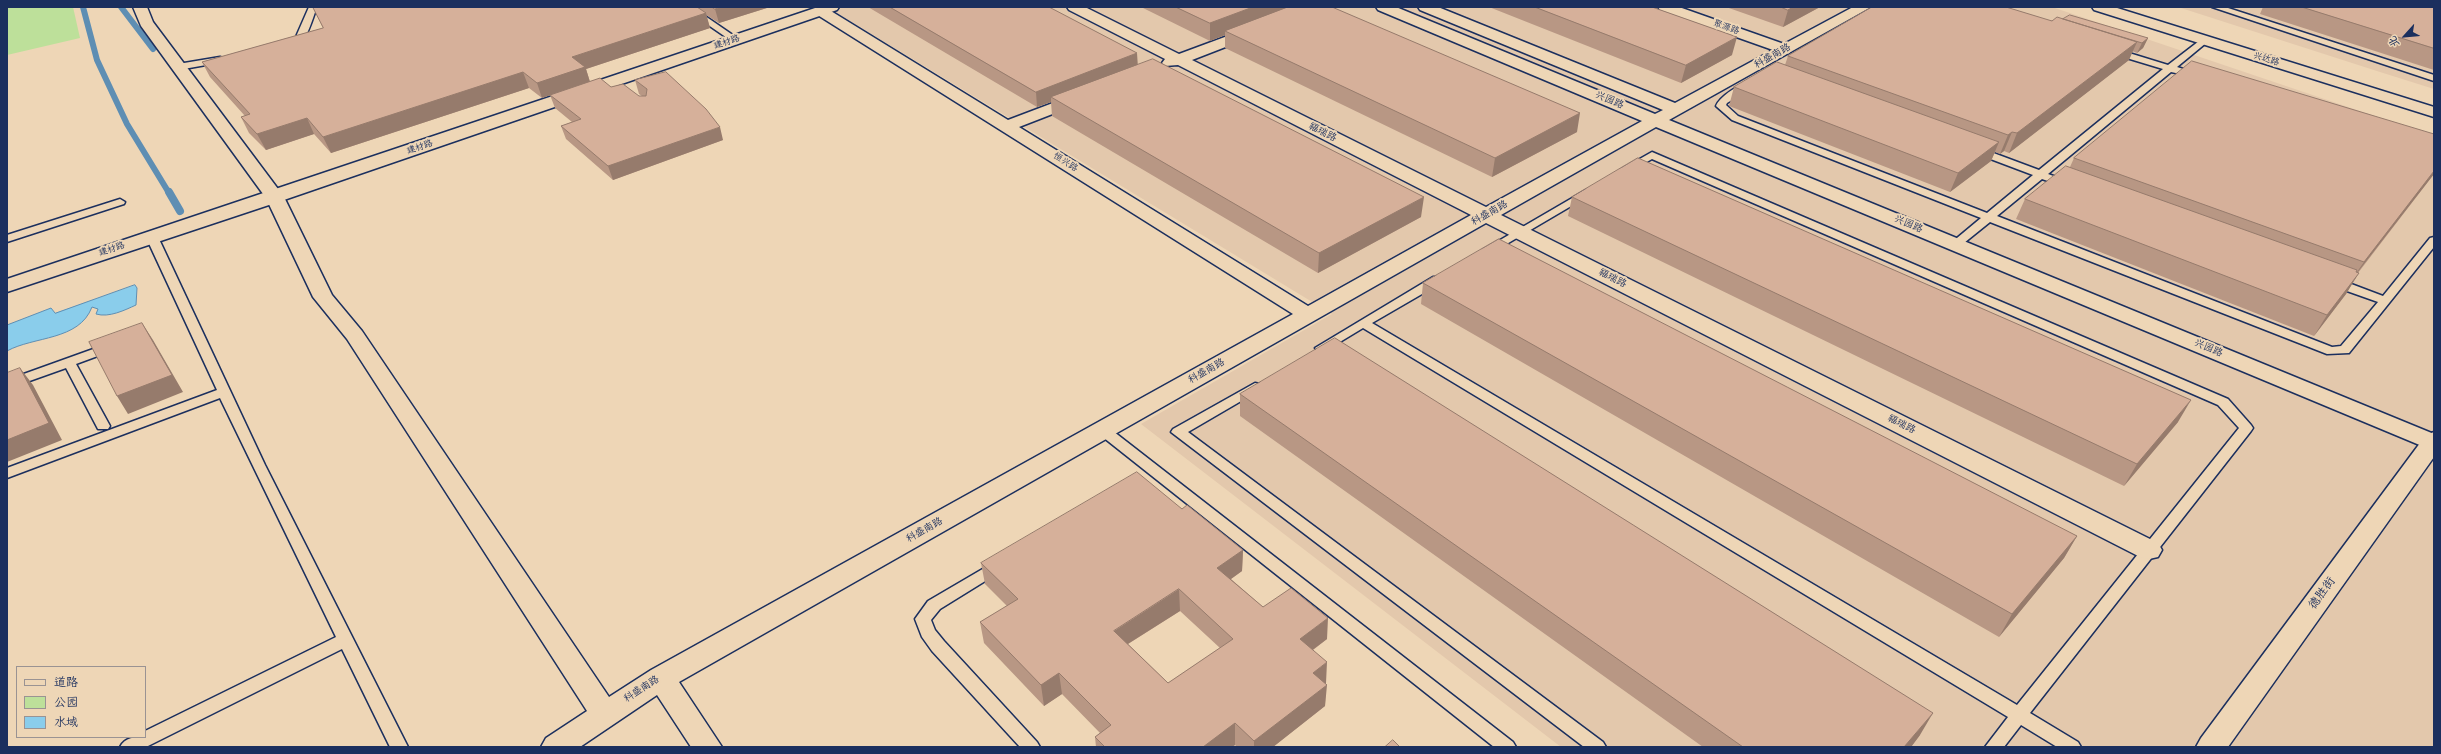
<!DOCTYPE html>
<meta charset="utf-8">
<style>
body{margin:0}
#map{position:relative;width:2441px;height:754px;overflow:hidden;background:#eed6b6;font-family:Kalam,"LXGW WenKai TC",sans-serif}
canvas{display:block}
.frame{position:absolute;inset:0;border:8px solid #1b2f5e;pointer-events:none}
.legend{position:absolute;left:16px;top:666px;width:130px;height:72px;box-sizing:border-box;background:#eed6b6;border:1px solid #9a9393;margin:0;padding:5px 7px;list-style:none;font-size:12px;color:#1b2f5e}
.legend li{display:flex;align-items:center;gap:8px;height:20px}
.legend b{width:20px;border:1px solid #9a9393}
.north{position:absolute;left:2385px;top:16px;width:40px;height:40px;-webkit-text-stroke:3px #eed6b6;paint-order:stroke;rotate:243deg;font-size:11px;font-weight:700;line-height:16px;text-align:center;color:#1b2f5e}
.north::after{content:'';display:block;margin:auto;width:14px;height:18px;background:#1b2f5e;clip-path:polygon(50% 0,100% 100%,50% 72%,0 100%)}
</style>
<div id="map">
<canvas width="2441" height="754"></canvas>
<div class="frame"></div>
<ul class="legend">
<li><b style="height:5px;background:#eed6b6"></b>道路</li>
<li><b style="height:11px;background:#bde09a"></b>公园</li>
<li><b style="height:11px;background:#8acdeb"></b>水域</li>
</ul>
<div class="north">北</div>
</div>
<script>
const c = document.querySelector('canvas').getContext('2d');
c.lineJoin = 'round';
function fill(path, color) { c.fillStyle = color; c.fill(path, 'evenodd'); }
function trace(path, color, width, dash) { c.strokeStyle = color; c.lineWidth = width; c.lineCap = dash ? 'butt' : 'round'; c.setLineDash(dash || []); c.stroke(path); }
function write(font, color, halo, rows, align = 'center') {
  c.font = font + ' Kalam,"LXGW WenKai TC",sans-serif'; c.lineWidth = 4; c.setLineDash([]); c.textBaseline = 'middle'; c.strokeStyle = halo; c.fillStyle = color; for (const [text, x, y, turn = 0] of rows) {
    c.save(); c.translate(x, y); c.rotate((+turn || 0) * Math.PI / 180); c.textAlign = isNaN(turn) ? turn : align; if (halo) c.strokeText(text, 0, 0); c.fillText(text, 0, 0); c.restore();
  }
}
fill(new Path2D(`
 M827 7H2052L2434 136V747H1561L1141 424 1332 314Z
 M2178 7H2434V89L2380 72Z`), '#e3c8ac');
fill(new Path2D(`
 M7 7H73L80 38 7 55Z`), '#bde09a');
const water = new Path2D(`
 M135 285 137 288 136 305C125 310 109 318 96 314L98 309 92 307C79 341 34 336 7 351V325L51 308 55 313Z`);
fill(water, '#8acdeb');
trace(water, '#5e8eb3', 1);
trace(new Path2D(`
 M83 7 97 60 127 124 169 193
 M121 7 153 49`), '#5e8eb3', 6);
trace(new Path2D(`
 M169 192 180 211`), '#5e8eb3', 8);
const service = new Path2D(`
 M309 7H317C312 19 305 52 287 48V44L295 39Z
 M682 7H692L740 40 733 42Z
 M2212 7H2225L2434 75V81Z
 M2203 38 2206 39V43L2177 67 2199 74V78L2171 72 2048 174 2070 182V186H2062L2042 179 1997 216 2332 347 2341 346 2378 302 2330 285 2328 282 2330 279H2338L2383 296 2430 238 2434 237V247L2349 353 2327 354 1990 222 1959 247H1951L1949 245 1951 243 1981 218 1732 120 1716 106C1720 97 1740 82 1750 85V89L1727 103 1726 105 1738 116 1987 213 2033 175 1972 152V148H1980L2039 170 2163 69 2110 53V49H2116L2168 65Z
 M220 57 223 58V62L178 70 173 67 178 64Z
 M1652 152 2228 399 2251 425 2253 428 2251 431 2030 713 2078 742 2081 747H2057L2021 725 2004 747H1985L2008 717 1363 328 1325 351H1317L1315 348 1433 277H1441L1443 280 1441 283 1372 323 2017 705 2239 428 2218 405 1652 159 1631 171 1627 172 1622 169Z
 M1586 190 1591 193 1590 195 1493 252H1485L1483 250Z
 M120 199 125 202 124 204 7 242V235Z
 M152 234 158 237 265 465 408 747H390L342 649 146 747H120C125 737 135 737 145 737V731L336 637 220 398 7 478V468L217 390 146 237Z
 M110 343 114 344 116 347 114 350 76 364 110 426 108 429H98L66 368 7 389V380Z
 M1255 383 1260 384 1262 387 1260 390 1188 432 1603 742 1606 747H1584L1171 432 1173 429Z
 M1104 426 1109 428 1513 742 1516 747H1494L1099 434 1097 431 1099 428Z
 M998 560 1003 562 1006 566 1003 570 940 609 931 620 935 630 944 641 1037 742 1040 747H1020L932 651 922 637 915 619 928 601Z`);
const minor = new Path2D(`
 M133 7H147L153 22 284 197 332 295 362 331 609 697 651 670 1293 314 816 14 814 11 820 7 826 8 1008 120 1074 95H1086L1088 98 1086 101 1019 127 1308 306 1471 215 1178 65 1165 66 1162 63 1165 59 1069 10 1067 7H1085L1179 54 1249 28H1259L1261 31 1259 34 1192 60 1486 207 1642 121 1378 10 1376 7H1396L1655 114 1663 110 1420 10 1418 7H1438L1675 103 1773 50 1660 10 1658 7H1679L1784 44 1853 7H1871L1669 120 2434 434V451L1656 127 1501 215 2158 543 2162 550 2158 557 2149 559 2140 557 1486 223 679 682 722 747H691L657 695 580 747H541L546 738 587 711 347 339 313 297 266 198 141 26Z`);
const tertiary = new Path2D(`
 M818 7H839L837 10 281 201 7 292V279Z
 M2092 7H2114L2434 107V117L2094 10Z
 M2434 432V457L2228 747H2196L2201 738 2426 435Z`);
trace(service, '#1b2f5e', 3);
trace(minor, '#1b2f5e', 3);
trace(tertiary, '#1b2f5e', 3);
fill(service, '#eed6b6');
fill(minor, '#eed6b6');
fill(tertiary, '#eed6b6');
fill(new Path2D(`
 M313 7H770L719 23 706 15 710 28 586 69 590 82 611 87 639 96H642L639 94 635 80 723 140 613 180 566 139 561 126 572 122 555 108 550 95 542 98 529 88 331 153 314 134 266 150 249 133 241 117 245 116 210 77 202 62 323 28Z
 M868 7H1049L1138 65 1421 217 1318 273 1052 116 1051 102 1037 107Z
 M1141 7H1332L1577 132 1492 177 1225 48V35L1210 41Z
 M1489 7H1652L1732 55 1681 83Z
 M1726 7H1820L1783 27Z
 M2263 7H2434V70L2260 14Z
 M2063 19 2148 38 2143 48 2137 53 2132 51 2129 60 2009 153 2004 151 2000 154 1995 152 1991 161 1950 192 1729 106 1734 87 1785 65 1788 56Z
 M2434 134V174L2358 273 2346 294 2314 336 2016 219 2025 199 2070 167 2074 158Z
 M1572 197 2178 422 2124 486 1568 216Z
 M1423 283 2077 536 2064 558 1999 637 1421 304Z
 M1240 394 1920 735 1911 747H1703L1240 416Z
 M1243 550 1242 571 1231 579 1263 607 1327 639 1313 650 1326 683 1325 706 1273 747H1237L1235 745 1232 747H1096L1095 737 1100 733 1062 694 1044 706 984 643 980 622 1007 606 985 584 981 563ZM1180 611 1220 648 1168 683 1128 644Z`), '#b89784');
fill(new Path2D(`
 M722 7H770L719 23 715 9Z
 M1253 7H1295L1225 31V35L1210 41V23Z
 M1793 7H1820L1783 27 1788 10Z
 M706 13 710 28 586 69 590 82 542 98 537 83 572 57Z
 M1737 37 1732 55 1681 83 1686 65Z
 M2148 38 2143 48 2137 53 2142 43Z
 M2137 42 2129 60 2009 153 2017 133Z
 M1137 53 1138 68 1051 97V102L1037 107 1036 92Z
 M523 72 529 88 331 153 323 137Z
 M1580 113 1577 132 1492 177 1495 158Z
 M307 118 314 134 266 150 257 134Z
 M720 127 723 140 613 180 608 166Z
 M2012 132 2004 151 2000 154 2008 135Z
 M1999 142 1991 161 1950 192 1958 173Z
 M2434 171V174L2350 282 2364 262Z
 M1424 197 1421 217 1318 273 1319 253Z
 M2359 273 2346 294 2314 336 2327 315Z
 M142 323 153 340 183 392 128 414 117 396Z
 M20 368 33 385 62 440 7 462V440Z
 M2191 400 2178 422 2124 486 2137 464Z
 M2077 536 2064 558 1999 637 2012 614Z
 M1243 550 1242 571 1217 589V568Z
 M1179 589 1180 611 1115 652 1114 631Z
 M1328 618 1327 639 1299 660 1300 639Z
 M1327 662 1326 683 1311 694 1313 673Z
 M1059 673 1062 694 1044 706 1041 685Z
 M1327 685 1325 706 1273 747H1254V741Z
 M1933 713 1920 735 1911 747H1904Z
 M1235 723V745L1232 747H1203Z`), '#967b6c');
const building = new Path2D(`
 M313 7H697L706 13 572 57 585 67 537 83 523 72 323 137 307 118 257 134 241 117 250 114 202 62 323 28Z
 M712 7H722L715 9Z
 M890 7H1049L1137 53 1036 92Z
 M1176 7H1253L1210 23Z
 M1288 7H1332L1580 113 1495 158 1225 31Z
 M1535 7H1652L1737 37 1686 65Z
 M1781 7H1793L1788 10Z
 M1872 7H2006L2052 21 2057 17 2137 42 2017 133 2012 132 2008 135 1788 56Z
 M2302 7H2434V48Z
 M2070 15 2148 38 2142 43 2063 19Z
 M1153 59 1424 197 1319 253 1051 97Z
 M2192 61 2434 134V171L2364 262 2074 158Z
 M1777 62 1999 142 1958 173 1734 87Z
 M666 72 706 109 720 127 608 166 561 126 581 119 550 95 600 78 611 87 623 84 639 96H646L647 89 635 80Z
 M1638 158 2191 400 2137 464 1572 197Z
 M2066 166 2357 270 2356 272 2359 273 2327 315 2025 199Z
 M1499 239 2077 536 2012 614 1423 283Z
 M142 323 172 375 117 396 89 342Z
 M1335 338 1933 713 1904 747H1743L1240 394Z
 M20 368 49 423 7 440V373Z
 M1137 472 1182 509 1187 505 1243 550 1217 568 1263 607 1291 588 1328 618 1300 639 1327 662 1313 673 1327 685 1254 741 1235 723 1203 747H1105L1095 737 1111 725 1059 673 1041 685 980 622 1018 599 981 563ZM1179 589 1233 639 1168 683 1114 631Z
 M1393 740 1400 747H1385Z`);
fill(building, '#d6b09a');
trace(building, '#967b6c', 1);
write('9px', '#1b2f5e', '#eed6b6', [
 ["聚源路",1726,28,19],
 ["建材路",727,43,-19],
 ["兴达路",2266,60,17],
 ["建材路",420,148,-19],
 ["恒兴路",1065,163,32],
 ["建材路",112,250,-19]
]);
write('10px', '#1b2f5e', '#eed6b6', [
 ["科盛南路",1773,57,-29],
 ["兴园路",1609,101,23],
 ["福瑞路",1322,133,27],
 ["科盛南路",1490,214,-29],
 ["兴园路",1908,225,23],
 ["福瑞路",1612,279,27],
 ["兴园路",2208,349,23],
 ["科盛南路",1207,372,-29],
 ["福瑞路",1901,425,27],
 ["科盛南路",925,531,-29],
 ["科盛南路",642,690,-33]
]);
write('12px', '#1b2f5e', '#eed6b6', [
 ["德胜街",2323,594,-54]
]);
</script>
